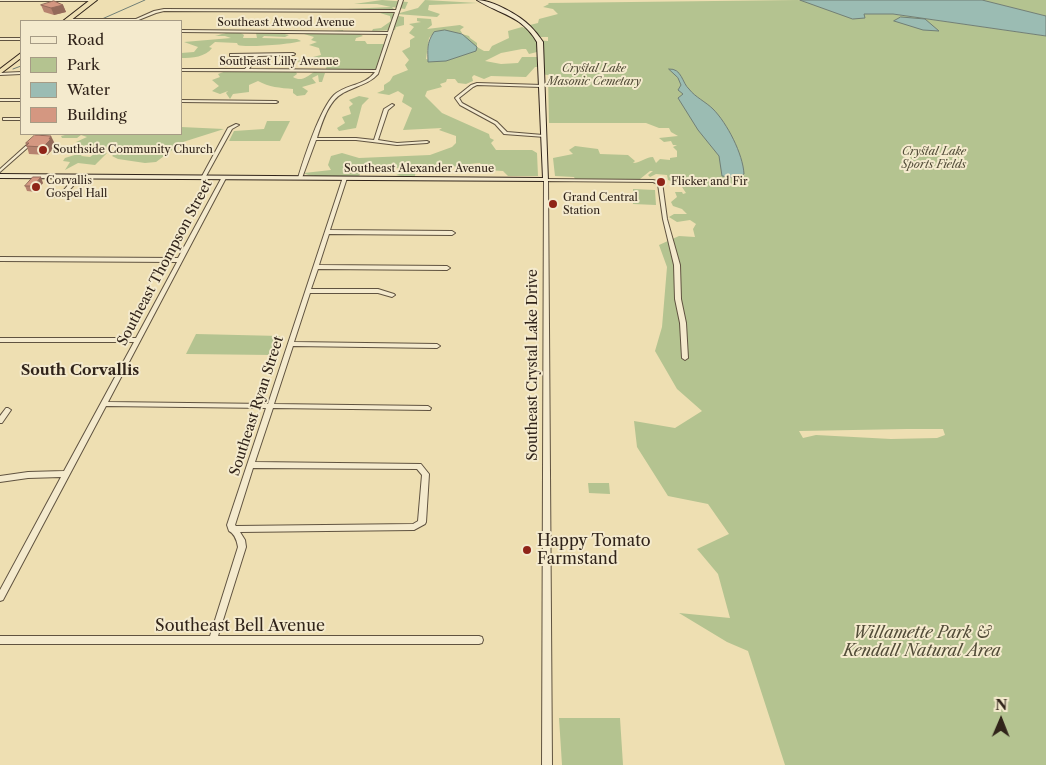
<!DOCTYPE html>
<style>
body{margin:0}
#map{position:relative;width:1046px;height:765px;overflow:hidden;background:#eedfb2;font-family:"Libre Caslon Text",serif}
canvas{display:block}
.legend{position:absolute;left:20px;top:20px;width:162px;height:115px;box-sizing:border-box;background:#f4eacd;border:1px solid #a69b85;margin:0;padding:6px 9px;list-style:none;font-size:15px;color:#31241a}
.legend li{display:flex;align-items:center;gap:10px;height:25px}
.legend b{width:25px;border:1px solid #a69b85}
.north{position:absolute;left:976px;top:695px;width:50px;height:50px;-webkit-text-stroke:4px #f4eacd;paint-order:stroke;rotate:1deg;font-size:14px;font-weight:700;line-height:20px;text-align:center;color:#31241a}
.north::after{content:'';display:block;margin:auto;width:18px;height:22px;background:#31241a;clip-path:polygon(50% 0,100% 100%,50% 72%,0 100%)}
</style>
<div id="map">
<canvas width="1046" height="765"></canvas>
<ul class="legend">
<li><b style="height:6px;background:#f4eacd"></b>Road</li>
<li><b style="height:14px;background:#b4c390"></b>Park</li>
<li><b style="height:14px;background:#9bbcb3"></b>Water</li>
<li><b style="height:14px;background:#d49781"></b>Building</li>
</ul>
<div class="north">N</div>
</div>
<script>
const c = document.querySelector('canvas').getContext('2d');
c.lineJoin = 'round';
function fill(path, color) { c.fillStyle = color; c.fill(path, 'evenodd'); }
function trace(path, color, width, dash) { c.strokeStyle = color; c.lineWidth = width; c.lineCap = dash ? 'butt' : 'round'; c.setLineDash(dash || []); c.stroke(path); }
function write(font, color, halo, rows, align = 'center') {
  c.font = font + ' "Libre Caslon Text",serif'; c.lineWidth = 4; c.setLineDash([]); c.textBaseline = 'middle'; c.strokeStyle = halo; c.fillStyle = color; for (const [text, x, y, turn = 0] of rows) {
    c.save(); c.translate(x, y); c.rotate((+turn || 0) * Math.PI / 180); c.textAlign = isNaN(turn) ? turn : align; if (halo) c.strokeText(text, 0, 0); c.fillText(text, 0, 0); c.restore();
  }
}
fill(new Path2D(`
 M382 0 408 2 405 9 392 7 395 10 392 12 394 15 404 17V25L396 27 395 30 372 31 373 29 381 28 391 21 390 16 380 13 385 10 347 9 391 7 377 4H354Z
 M425 0 478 3 429 5 428 10 440 14 437 17 396 14 418 8Z
 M798 0 859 14H893L1046 36V765H785L748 651 727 642 679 613 730 618 718 574 697 549 729 534 708 504 668 496 637 447 634 421 675 428 702 411 677 389 655 351 662 327 667 267 659 245 679 236 695 237 693 229 696 224 690 220 677 222 669 217 674 214H687L682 209 673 206 671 202 677 197 675 192H682L683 194 686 193 680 184 668 180 667 175 656 174 650 177 648 175 653 171H650L640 179H575L574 177 555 176 553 158 573 154 569 150 575 146 598 149 600 154 628 155 635 161 633 163C641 163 645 157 653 157L656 163 660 159 670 160V158L677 157V151L673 147 677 145H673L671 141 664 142 659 138 678 136 671 132 669 128H659L646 123H549L548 75 540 74 538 67H535L526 77 491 76 484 79 474 75 472 77 473 81 466 84 458 83 455 79H447L446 82 440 84 442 87 427 91 425 96 442 113 489 134 490 138 494 140 491 143 496 150H532L537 153 538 176H508L503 171 484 170 480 163 470 164 461 169 449 164 420 166 416 168 415 176 410 178 396 175 405 172 404 169 382 166 358 167 357 170 360 175 357 177C346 177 310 178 304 173L331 170 328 165 331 156 342 153 359 158 430 155 452 147 456 143V136L439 130 442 128 403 130 412 108 402 102 404 95 398 91 389 95 377 93 384 90V85L390 81 393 76 408 70 405 65 409 60 402 51 410 47V40L415 37 409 33 414 27 409 24 421 22 417 21V18L431 19 432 25 427 29 460 25 464 27 460 30 462 33 432 35 429 38 426 59 430 60 468 41 462 34 469 36 470 38 477 43V47L484 51H489L492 46 509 38 508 31 522 27 528 29 535 40 548 41V37H540L530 25 538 23 539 19 558 14 553 9 543 7 549 4 548 3ZM522 49H526L529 54 537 52 539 57H522L518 63 501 64 485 61 501 53ZM907 429H943L945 435 937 438 891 439 816 435 803 438 799 431Z
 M982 0H1046V16Z
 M268 30 289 35 285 37 264 36 262 38 297 39 301 41C294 44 245 48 238 45L237 43 215 42 209 47 212 48C206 57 192 58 181 58V53L194 52 198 47 184 42 231 38 225 36H215C224 34 235 28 244 35L243 38H257L256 33Z
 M343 30 344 33H358L363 36 356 38 355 41H365L367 44H386L377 71H325L329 61 304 64 297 61 321 55 319 48 309 45 317 42 311 40 314 37 304 34Z
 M279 70 296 72 297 74 293 77C301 82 307 77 314 72L325 73 322 82H319L318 75 312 78 316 83 302 87 308 91 305 95 297 96 293 93V89C280 88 269 87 258 81L249 85V92L233 94 230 99 226 93 228 91 220 94 212 91 219 86 212 80 220 77 218 74 226 71Z
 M359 96 369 98 362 105 356 128 339 131 337 128 345 123 342 117 351 114 349 107 353 104 349 100Z
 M267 121H290L280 141H229L234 131 264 129Z
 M181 127 224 129 183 142 156 162 145 163 118 159 112 156 118 150 112 145 104 150 99 149 103 146 97 145C89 152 82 152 72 150L81 145 76 142 87 137 81 135 77 138H62L61 136 69 134H181Z
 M84 152 81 156 90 157 97 152 107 153 95 165 78 163 65 170 70 162 63 161 65 158Z
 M633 189 655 190 656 205 633 204Z
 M196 334 280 336 272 355 186 354Z
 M588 483H609L610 494 589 493Z
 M559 718H620L623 765H562Z`), '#b4c390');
const water = new Path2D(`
 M800 0H982L1046 16V36L893 14H864L865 18 853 19Z
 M901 17 925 19 939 31 923 30 894 21Z
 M445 30 462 34 477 47 476 51 446 61 428 62C428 51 426 43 434 32Z
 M669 69C682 68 682 83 689 89 695 97 706 102 713 109 727 123 743 154 744 174L737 178 722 176 719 156 698 130 678 98 683 94 678 90 681 85 678 78Z`);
fill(water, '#9bbcb3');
trace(water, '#717f76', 1);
trace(new Path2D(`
 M102 19 145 0
 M13 69 21 66`), '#717f76', 1);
const street = new Path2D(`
 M0 0H96L94 1H0Z
 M399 0H403L378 74C368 85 355 86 343 93 328 101 322 123 317 138H356L374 140 384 109 392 104 394 105 388 110 378 140 397 143 427 141 429 142 427 143 397 145 356 140H316L302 178 300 179 298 178C304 158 320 109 334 95 346 84 365 86 375 72L181 71V69H245L254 56H230V54L293 53 295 54 294 55 258 56 249 69 376 70 388 34 181 32V30L388 32 395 12 164 11 156 13 136 21H68L66 20 68 19H136L154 11 164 9 396 10Z
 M0 38H21V40H0Z
 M21 72V74L0 75V73Z
 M477 83 542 85V87H541L477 85 473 87 459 98 462 103 497 122 507 132 543 135 545 136V137L504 134 495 124 460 105 455 98 456 97 471 85Z
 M0 99H21V101H0Z
 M181 100 276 101 278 102 276 103 181 102Z
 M3 118H21V120H3Z
 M236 124 239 125 232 129 205 178 203 179H201V178L228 128Z
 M39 134H43L0 172V169Z
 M76 176H78L80 177C73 186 67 196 55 197V195L63 191Z
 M222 177H224L226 178 108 402 268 404 343 177H345L347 178 330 230 452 231 455 233 452 235 329 234 319 265 447 266 450 268 447 270 318 269 311 289H378L394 294 395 295 392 297 378 293H310L294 342 437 344 440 346 437 348 293 346 274 404 428 406 431 408 430 410 273 408 255 462 421 464 429 474 426 522 425 524 414 530 240 532 245 540 246 547 218 636H479L482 637 483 640 482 643 479 644H0V636H210L238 547C237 541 235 534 229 531L227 525 266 408 106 406 3 600 0 601V590L61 477 28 478 0 482V476L28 472 64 471 134 342H0V338H136L177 262 0 261V257L178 258ZM253 468 417 469 422 475 418 521 413 524 236 526 235 525Z
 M544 179 653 180 662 182 667 219 680 265 681 299 686 323 688 358 685 360 682 358 680 323 675 299 674 265 663 219 658 184 653 182 548 181 552 765H542Z
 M6 408H8L11 410 2 423H0V416Z`);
const secondary = new Path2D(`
 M477 0C492 0 519 15 530 26 535 31 539 36 543 42L548 181 0 178V174L543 178 537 42C521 15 501 15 477 0Z`);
const highway = new Path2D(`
 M90 0H97L70 21H63Z
 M21 53V58L0 74V69Z`);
trace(street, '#605340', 2);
trace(secondary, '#31241a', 2);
trace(highway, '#31241a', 2);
fill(street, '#f4eacd');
fill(secondary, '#f4eacd');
fill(highway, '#eedfb2');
fill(new Path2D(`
 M41 5H63L66 12 54 15 44 12Z
 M26 143 55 144 54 145V148L47 155 29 154Z
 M43 183 36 192 27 191 25 186Z`), '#b6826f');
fill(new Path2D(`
 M63 5 66 12 54 15 51 8Z
 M51 136 55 144 54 145V148L47 155 43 147Z
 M41 177 43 183 36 192 33 186Z`), '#946a5a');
const building = new Path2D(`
 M54 1 63 5 51 8 41 5Z
 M35 135 51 136 49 139H51L43 147 26 146 29 143H26Z
 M33 177H41L33 186H25Z`);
fill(building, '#d49781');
trace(building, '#946a5a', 1);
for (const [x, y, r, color] of [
 [43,150,5,"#8f2418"],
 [661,182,5,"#8f2418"],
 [36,187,5,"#8f2418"],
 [553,204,5,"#8f2418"],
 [527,550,5,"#8f2418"]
]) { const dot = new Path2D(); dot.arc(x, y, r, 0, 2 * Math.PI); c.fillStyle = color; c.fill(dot); trace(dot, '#f4eacd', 2); }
write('11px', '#31241a', '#f4eacd', [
 ["Southeast Atwood Avenue",286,23],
 ["Southeast Lilly Avenue",279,62],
 ["Southeast Alexander Avenue",419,169]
]);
write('italic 11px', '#524c38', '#f4eacd', [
 ["Crystal Lake",594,69],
 ["Masonic Cemetary",594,82],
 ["Crystal Lake",934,152],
 ["Sports Fields",934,165]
]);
write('11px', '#31241a', '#f4eacd', [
 ["Southside Community Church",53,150],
 ["Corvallis",46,181],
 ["Gospel Hall",46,194],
 ["Flicker and Fir",671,182],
 ["Grand Central",563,198],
 ["Station",563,211]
], 'left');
write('14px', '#31241a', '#f4eacd', [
 ["Southeast Thompson Street",165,263,-62],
 ["Southeast Crystal Lake Drive",533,365,-90],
 ["Southeast Ryan Street",257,406,-72]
]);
write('bold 15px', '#31241a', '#f4eacd', [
 ["South Corvallis",80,371]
]);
write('16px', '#31241a', '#f4eacd', [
 ["Happy Tomato",537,541],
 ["Farmstand",537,559]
], 'left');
write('16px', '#31241a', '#f4eacd', [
 ["Southeast Bell Avenue",240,626]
]);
write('italic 16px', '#524c38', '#f4eacd', [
 ["Willamette Park &",922,633],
 ["Kendall Natural Area",922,651]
]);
</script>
